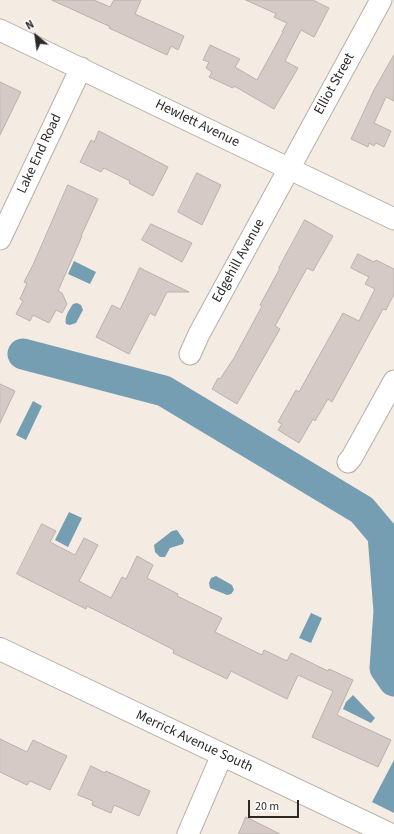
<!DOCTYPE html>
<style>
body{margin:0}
#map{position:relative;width:394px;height:834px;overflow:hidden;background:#f4ebe3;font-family:"Source Sans 3",sans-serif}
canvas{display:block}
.north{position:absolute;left:16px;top:16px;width:40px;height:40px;-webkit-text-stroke:3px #fff;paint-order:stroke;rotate:331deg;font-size:11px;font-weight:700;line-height:16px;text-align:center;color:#2d2927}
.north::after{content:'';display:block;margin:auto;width:14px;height:18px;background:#2d2927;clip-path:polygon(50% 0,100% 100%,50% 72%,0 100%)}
.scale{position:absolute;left:248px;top:800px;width:51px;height:18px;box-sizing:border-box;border:2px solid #2d2927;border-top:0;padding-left:5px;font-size:12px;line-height:14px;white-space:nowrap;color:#2d2927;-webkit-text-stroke:3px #fff;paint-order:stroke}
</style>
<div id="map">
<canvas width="394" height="834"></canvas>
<div class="north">N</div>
<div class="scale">20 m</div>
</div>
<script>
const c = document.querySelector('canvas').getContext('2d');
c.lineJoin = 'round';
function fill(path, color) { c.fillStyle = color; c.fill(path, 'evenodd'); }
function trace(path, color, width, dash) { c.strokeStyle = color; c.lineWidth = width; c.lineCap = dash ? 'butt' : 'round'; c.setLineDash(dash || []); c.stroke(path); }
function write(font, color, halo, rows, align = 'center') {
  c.font = font + ' "Source Sans 3",sans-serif'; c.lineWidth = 3; c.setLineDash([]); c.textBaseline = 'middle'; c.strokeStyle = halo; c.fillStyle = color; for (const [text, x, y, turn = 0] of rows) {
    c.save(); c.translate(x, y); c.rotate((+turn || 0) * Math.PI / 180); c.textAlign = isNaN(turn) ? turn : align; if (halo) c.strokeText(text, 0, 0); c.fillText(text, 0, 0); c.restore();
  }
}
fill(new Path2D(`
 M74 261 96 272 90 284 68 274Z
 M77 303 81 305 83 310 76 323 70 325 66 324C64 317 69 310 73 304Z
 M33 401 42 406 26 440 16 435Z
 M69 512 82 518 68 547 55 540Z
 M177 530 184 540 183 544 170 548 165 557H160L155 552 154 545 172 531Z
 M216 576 232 585 234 590 231 594 227 595 210 588 209 583 211 578Z
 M311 613 322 618 311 643 299 638Z
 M353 695 375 718 371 723 343 709 346 702Z
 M394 760V813L372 802Z`), '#769eb3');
trace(new Path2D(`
 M23 354 164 391 362 510 383 535 389 611 385 668 394 681`), '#769eb3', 31);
const building = new Path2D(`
 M52 0H94L110 7 114 0H141L135 14 184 36 178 50 171 46 167 55 109 28 110 27Z
 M246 0H313L329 8 314 37 301 30 285 61 298 68 274 109 234 86 233 88 209 77 212 72 206 68 209 62 203 60 210 45 240 59 235 67 257 80 283 32H282L287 23 274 17 276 14Z
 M394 55V101L386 97 374 123 391 131 384 147 376 143 374 146 369 143 368 147 351 139 374 90Z
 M0 82 21 92 0 135Z
 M99 131 168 167 153 196 129 183 130 181 104 168 101 172 80 162 91 140 94 142Z
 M197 173 221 185 202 225 178 212Z
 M68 185 98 199 81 236H82L58 291 62 293 67 304 62 313 56 310 49 323 33 315 30 321 16 314 23 301 20 299 27 283 24 282 33 265Z
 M305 220 333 236 313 271 307 268 275 326 280 329 237 404 212 389 218 378 220 379 234 358 262 306 260 305 280 268H279Z
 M151 224 192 243 182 262 142 240Z
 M358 254 374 262 376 260 394 269V294L386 310 383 309 332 402 328 399 315 421 313 419 299 443 278 430 282 424 278 422 296 390 299 392 343 313 359 321 375 289 365 284 369 277 351 268Z
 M140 268 189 292H167L155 316 150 313 129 354 96 337 112 305 120 309Z
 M0 384 15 391 0 423Z
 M42 524 56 531 50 542 75 555 84 538 98 545 79 581 111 598 122 577 126 579 137 556 153 565 147 578 178 594 177 596 222 618 215 632 262 655 264 650 287 661 291 653 328 671 329 669 353 680 337 715 391 740 378 767 312 737 333 691 298 675 287 699 231 671 227 679 173 653 174 650 125 625 87 606 86 609 17 574Z
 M0 739 27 752 33 740 67 756 50 790 30 781 27 785 0 772Z
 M91 766 105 773 106 771 150 791 139 816 114 805 111 813 92 805 93 801 78 795Z
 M246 817 280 834H239Z`);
fill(building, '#d6cac7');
trace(building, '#bcb0ad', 1);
const minor = new Path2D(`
 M0 30 394 219
 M0 239 81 68
 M190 354 199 334 381 0
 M348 462 352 457 394 381
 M188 834 222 755`);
const tertiary = new Path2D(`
 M0 649 389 834`);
trace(minor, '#b7aea7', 23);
trace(tertiary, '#b7aea7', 24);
trace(minor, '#fff', 21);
trace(tertiary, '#fff', 22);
write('14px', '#2d2927', '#fff', [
 ["Elliot Street",335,84,-61],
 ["Hewlett Avenue",197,124,26],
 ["Lake End Road",40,154,-65],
 ["Edgehill Avenue",239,261,-61],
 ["Merrick Avenue South",194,742,25]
]);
</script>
